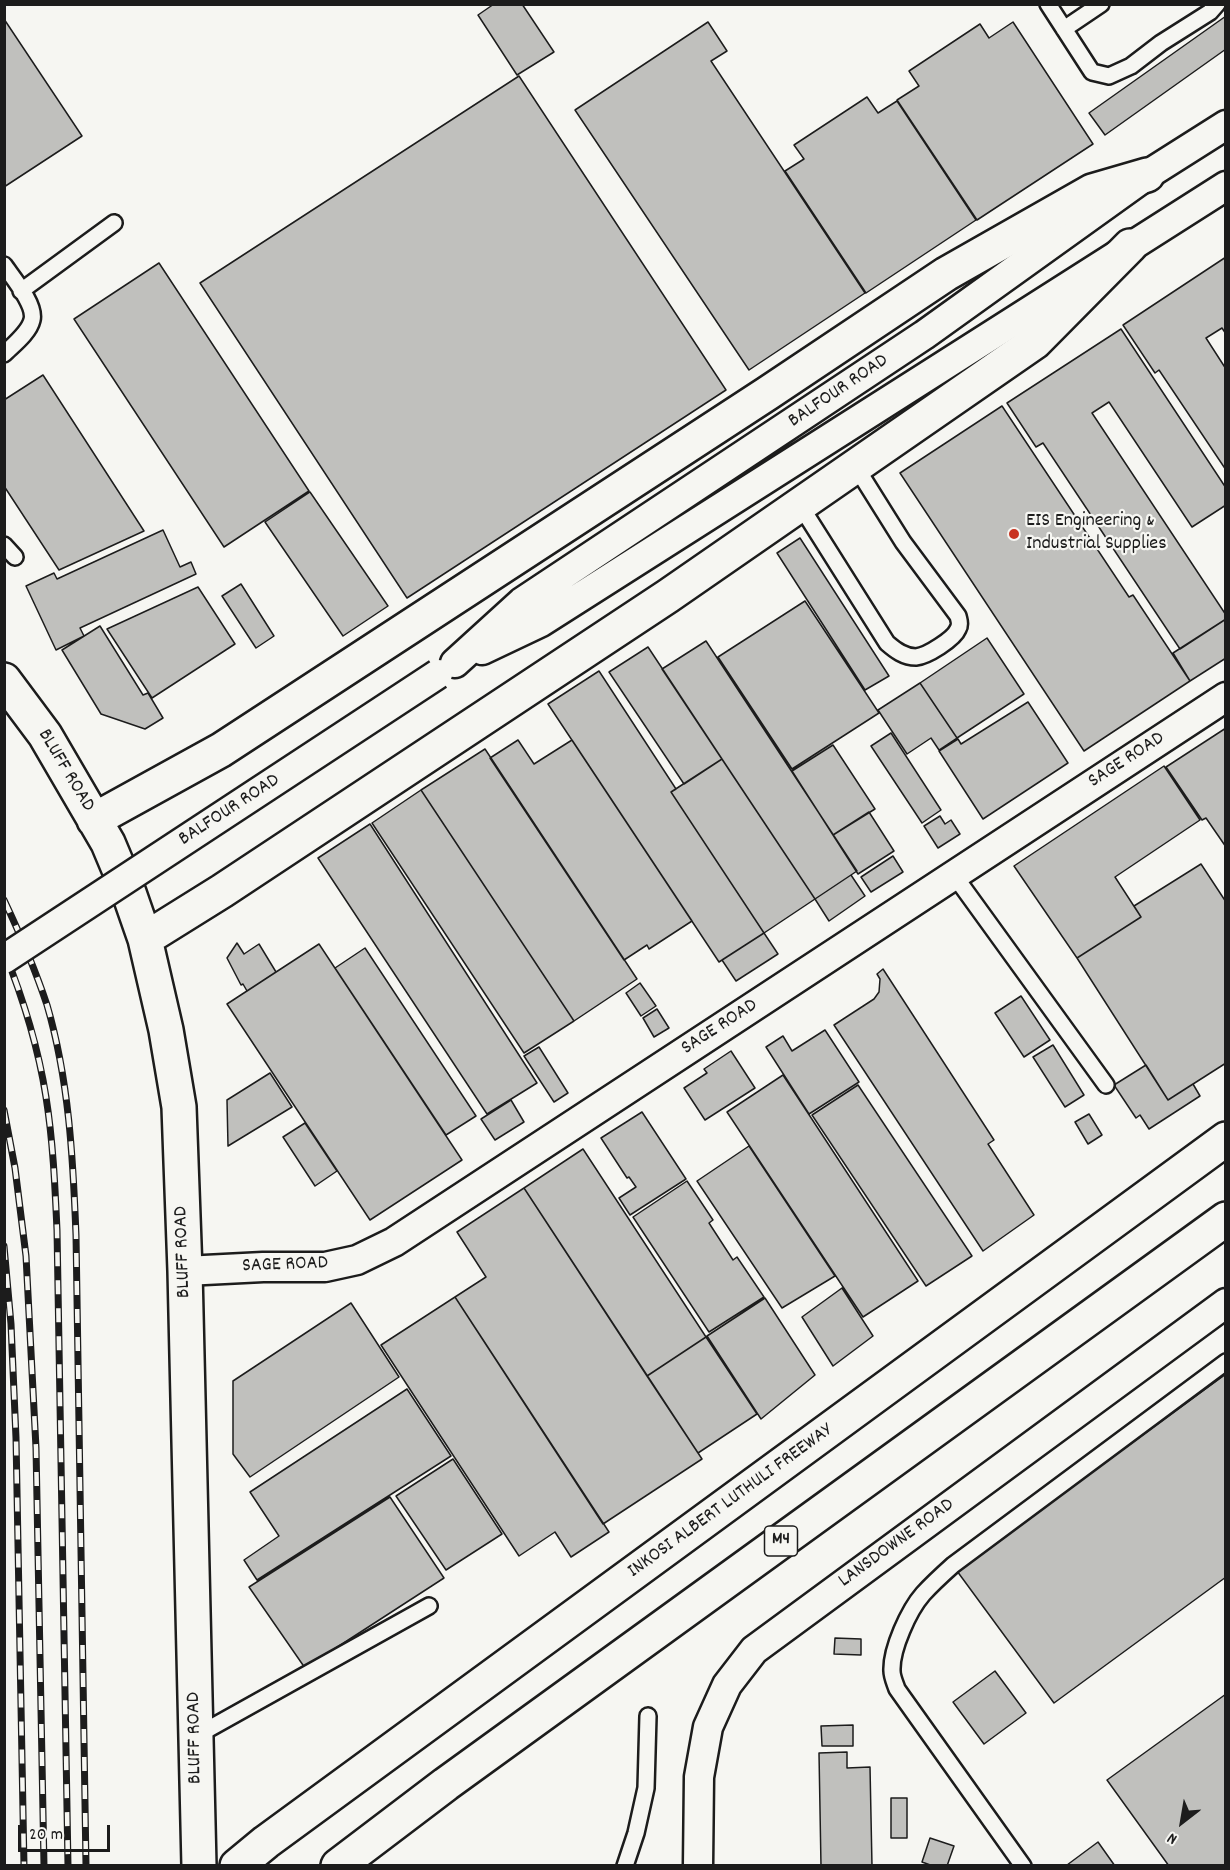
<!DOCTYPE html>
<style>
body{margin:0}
#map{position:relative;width:1230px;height:1870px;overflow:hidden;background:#f6f6f2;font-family:Dekko,sans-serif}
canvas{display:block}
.frame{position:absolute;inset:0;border:6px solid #1c1c1c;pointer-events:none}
.north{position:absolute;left:1152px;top:1792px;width:60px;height:60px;-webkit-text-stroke:4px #f6f6f2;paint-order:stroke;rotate:211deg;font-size:16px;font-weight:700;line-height:24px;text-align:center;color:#1c1c1c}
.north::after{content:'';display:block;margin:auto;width:21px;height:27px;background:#1c1c1c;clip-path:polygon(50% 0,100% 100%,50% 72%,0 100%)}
.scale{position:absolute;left:18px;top:1825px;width:92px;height:27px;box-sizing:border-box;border:3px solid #1c1c1c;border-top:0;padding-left:8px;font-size:18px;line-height:21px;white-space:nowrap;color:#1c1c1c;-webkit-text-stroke:4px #f6f6f2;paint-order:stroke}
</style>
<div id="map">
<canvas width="1230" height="1870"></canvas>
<div class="frame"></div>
<div class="north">N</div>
<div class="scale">20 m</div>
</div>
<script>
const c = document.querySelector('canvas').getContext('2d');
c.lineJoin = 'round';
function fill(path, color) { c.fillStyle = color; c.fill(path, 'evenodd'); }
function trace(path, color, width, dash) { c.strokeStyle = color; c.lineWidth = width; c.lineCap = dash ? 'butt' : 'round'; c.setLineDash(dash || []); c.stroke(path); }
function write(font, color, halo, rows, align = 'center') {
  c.font = font + ' Dekko,sans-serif'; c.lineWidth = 4.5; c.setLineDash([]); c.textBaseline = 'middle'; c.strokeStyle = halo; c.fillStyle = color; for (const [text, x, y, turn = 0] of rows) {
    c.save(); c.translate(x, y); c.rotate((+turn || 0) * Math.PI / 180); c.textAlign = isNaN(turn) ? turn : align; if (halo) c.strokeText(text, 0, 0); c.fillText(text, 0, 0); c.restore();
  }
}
const building = new Path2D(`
 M494 4H522L554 52 517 75 478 15Z
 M1226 16V49L1105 135 1089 113Z
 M4 19 82 136 4 187Z
 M708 22 727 51 711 61 865 293 749 370 575 110Z
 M1013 22 1093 144 977 220 897 100 919 86 909 71 980 24 989 38Z
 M519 76 726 390 407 598 200 283Z
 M867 97 878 113 897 101 976 220 866 293 785 171 804 159 794 145Z
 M1226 257V334L1222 328 1206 338 1226 369V470L1159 370 1155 373 1123 325Z
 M159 263 309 491 224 547 74 319Z
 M1121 329 1226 488V505L1192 527 1109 402 1092 413 1226 615V619L1180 649 1043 443 1036 447 1007 403Z
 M43 375 144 531 59 570 4 486V400Z
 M1002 406 1129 597 1133 595 1190 681 1084 751 900 473Z
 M310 492 388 606 343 636 265 522Z
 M163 530 180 567 191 562 196 574 80 628 84 636 56 650 26 586 54 573 57 579Z
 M800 538 889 676 865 690 777 553Z
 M241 584 274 636 256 648 222 596Z
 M198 587 235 644 152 698 107 629Z
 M805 601 879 713 792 769 718 657Z
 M1226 619V658L1190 681 1173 653Z
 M100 626 143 695 148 693 163 718 145 729 101 714 62 650Z
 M987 638 1024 694 957 738 920 683Z
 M706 641 857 871 815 899 662 669Z
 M648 647 722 759 684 784 609 672Z
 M599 671 676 789 671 792 764 933 719 962 548 704Z
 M920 683 957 738 939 750 931 738 907 754 878 710Z
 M1028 702 1068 763 983 819 939 751 958 739 961 744Z
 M1226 728V847L1206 818 1202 820 1166 767Z
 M891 733 941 810 922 823 871 746Z
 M518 740 534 764 572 740 692 921 649 949 647 945 624 960 490 758Z
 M833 745 875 809 833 835 792 771Z
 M485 749 637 979 574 1021 421 790Z
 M722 759 815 899 764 933 671 792Z
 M1164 766 1200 820 1115 877 1141 917 1077 958 1014 866Z
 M421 790 574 1021 524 1053 372 823Z
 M869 812 894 851 858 874 833 835Z
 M940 816 945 824 951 820 960 834 938 848 924 826Z
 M370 824 537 1083 487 1114 318 858Z
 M893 856 903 872 871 892 861 877Z
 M1201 864 1226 902V1063L1168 1100 1077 958 1141 917 1134 906Z
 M851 875 865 896 829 921 815 899Z
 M764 933 778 954 736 981 722 960Z
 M237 943 244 954 259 944 276 972 247 991 243 984 241 985 227 958Z
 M319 944 462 1160 370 1220 227 1004Z
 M365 948 476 1116 446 1135 335 968Z
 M883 969 994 1140 988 1144 1034 1215 983 1251 834 1025 874 999 879 992 880 979 877 974Z
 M640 983 656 1006 641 1016 626 993Z
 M1021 996 1050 1040 1024 1057 995 1013Z
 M657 1009 669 1028 654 1037 643 1018Z
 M825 1030 859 1082 809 1114 766 1047 783 1036 792 1051Z
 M1053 1045 1084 1095 1065 1107 1033 1057Z
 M539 1047 568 1093 554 1102 524 1056Z
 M731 1051 755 1088 705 1120 684 1088 707 1073 704 1069Z
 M1146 1065 1168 1100 1193 1084 1200 1096 1149 1129 1140 1115 1136 1118 1114 1085Z
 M270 1073 292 1107 228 1146 227 1100Z
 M783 1075 918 1281 863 1317 727 1112Z
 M858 1085 972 1256 926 1286 812 1115Z
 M511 1100 524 1122 495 1140 481 1119Z
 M642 1112 686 1179 630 1215 619 1198 636 1187 629 1177 627 1178 601 1138Z
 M1089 1114 1102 1135 1088 1144 1075 1122Z
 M305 1123 337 1171 315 1186 283 1137Z
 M749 1146 835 1276 782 1308 697 1181Z
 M583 1149 706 1337 647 1376 524 1188Z
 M687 1181 713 1220 709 1223 733 1260 737 1257 764 1297 709 1332 633 1217Z
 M524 1188 702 1459 603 1524 455 1297 486 1277 457 1232Z
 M842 1288 873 1336 833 1366 802 1317Z
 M455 1297 609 1532 571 1557 555 1532 519 1556 381 1345Z
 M765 1298 815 1375 761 1419 707 1336Z
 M351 1303 399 1377 250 1477 233 1454V1381Z
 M706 1337 757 1414 698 1453 647 1376Z
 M1226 1374V1577L1054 1703 957 1571Z
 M407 1389 451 1456 257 1580 244 1560 279 1536 250 1492Z
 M453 1459 502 1534 446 1570 396 1496Z
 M390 1497 444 1578 305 1668 249 1587Z
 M835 1638 861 1639V1655L834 1654Z
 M995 1671 1026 1713 984 1744 953 1702Z
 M1226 1694V1866H1169L1107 1780Z
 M853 1725V1746H822L821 1726Z
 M847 1752V1768L870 1767 872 1866H821L819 1753Z
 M891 1798H907V1838H891Z
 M930 1838 954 1846 947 1866H933L922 1862Z
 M1098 1842 1115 1866H1068L1067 1865Z`);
fill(building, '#c0c0bd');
trace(building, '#1c1c1c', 1.5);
const service = new Path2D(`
 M1048 4 1092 72 1109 76 1131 66 1161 43 1210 12 1217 4
 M1064 29 1101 4
 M4 265C13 278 36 305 32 320 29 333 13 345 4 354
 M21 291 114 223
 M800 505 887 643C895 650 904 657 916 657 927 656 954 639 958 629 961 624 959 621 958 616L903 542 856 467
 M4 545 15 557
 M954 875 1106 1085
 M196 1736 429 1606
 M625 1866 636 1833 646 1788 648 1716
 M1023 1866 897 1689C895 1683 892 1677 892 1671 891 1649 909 1610 923 1594 932 1584 943 1574 953 1565L1226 1362`);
const minor = new Path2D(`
 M482 650 541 622 1226 186
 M455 663 522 602 924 335 1147 175 1226 125
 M185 1271 263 1267H325L357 1260 394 1242 1226 697
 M698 1866 699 1777 708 1727 727 1685 754 1650 1226 1303`);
const secondary = new Path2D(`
 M4 680 45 735 108 843 129 893 145 939 166 1030 179 1107 185 1271 199 1866
 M94 820 221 750 768 393 946 274 1092 191 1147 175
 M145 939 222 891 668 596 1035 342 1130 246`);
const motorway = new Path2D(`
 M237 1866 266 1842 1226 1139
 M338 1866 446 1784 1226 1219`);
trace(service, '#1c1c1c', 20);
trace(minor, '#1c1c1c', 33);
trace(secondary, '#1c1c1c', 38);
trace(motorway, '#1c1c1c', 38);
trace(service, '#f6f6f2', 15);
trace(minor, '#f6f6f2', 28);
trace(secondary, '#f6f6f2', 33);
trace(motorway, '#f6f6f2', 33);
const rail = new Path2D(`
 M4 900C20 934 35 969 47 1005 69 1080 73 1158 76 1235L86 1866
 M4 951C23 998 38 1046 46 1097 53 1141 55 1186 57 1230L68 1866
 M4 1110 15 1168 26 1256 36 1448 44 1866
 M4 1246 11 1324 16 1438 24 1866`);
trace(rail, '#1c1c1c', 7);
trace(rail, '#f6f6f2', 4.5, [14]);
const minorBridge = new Path2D(`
 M4 959 438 674`);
trace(minorBridge, '#1c1c1c', 33, []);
trace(minorBridge, '#f6f6f2', 28);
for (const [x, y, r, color] of [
 [1014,534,6,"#c8321e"]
]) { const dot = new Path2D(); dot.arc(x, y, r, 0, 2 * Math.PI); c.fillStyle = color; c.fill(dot); trace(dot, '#f6f6f2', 2); }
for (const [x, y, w] of [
 [781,1541,33]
]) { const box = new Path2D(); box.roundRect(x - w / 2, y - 15, w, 30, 4.5); c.fillStyle = '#f6f6f2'; c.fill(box); trace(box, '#1c1c1c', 1.5); }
write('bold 18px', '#1c1c1c', null, [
 ["M4",781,1541]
]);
write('20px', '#1c1c1c', '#f6f6f2', [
 ["BALFOUR ROAD",839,392,-34],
 ["SAGE ROAD",1127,761,-33],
 ["BLUFF ROAD",65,771,59],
 ["BALFOUR ROAD",230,811,-33],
 ["SAGE ROAD",720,1028,-33],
 ["BLUFF ROAD",184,1252,-92],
 ["SAGE ROAD",285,1266,-2],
 ["INKOSI ALBERT LUTHULI FREEWAY",731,1502,-36],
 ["LANSDOWNE ROAD",897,1544,-36],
 ["BLUFF ROAD",196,1738,-91]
]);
write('20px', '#1c1c1c', '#f6f6f2', [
 ["EIS Engineering &",1026,522],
 ["Industrial Supplies",1026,545]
], 'left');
</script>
